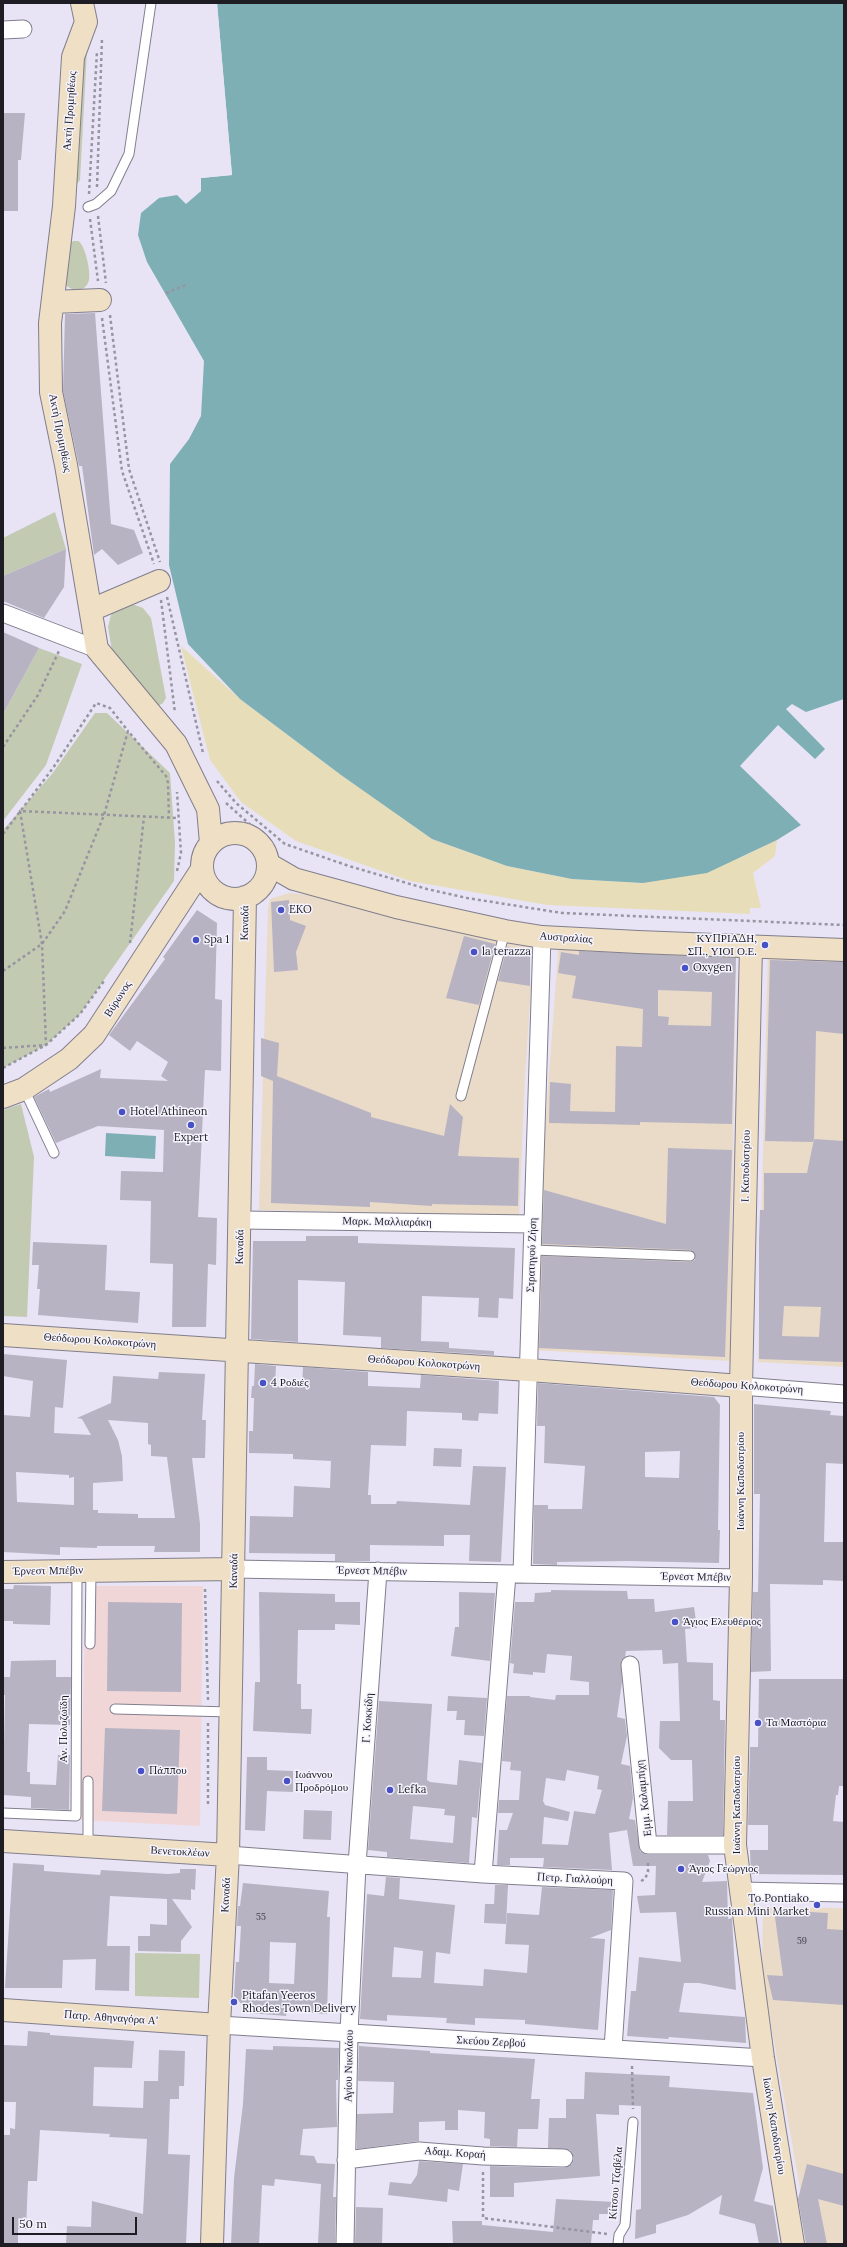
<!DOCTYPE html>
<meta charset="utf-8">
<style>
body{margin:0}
#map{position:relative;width:847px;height:2247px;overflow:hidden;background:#e8e4f5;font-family:Lora,serif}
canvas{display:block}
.frame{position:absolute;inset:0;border:4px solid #1e1d23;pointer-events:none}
.scale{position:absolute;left:12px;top:2217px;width:125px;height:18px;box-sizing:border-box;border:2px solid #1e1d23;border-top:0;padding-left:5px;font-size:12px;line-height:14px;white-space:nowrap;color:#1e1d23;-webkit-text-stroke:3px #f5f3fd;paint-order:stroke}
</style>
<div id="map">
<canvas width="847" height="2247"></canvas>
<div class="frame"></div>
<div class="scale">50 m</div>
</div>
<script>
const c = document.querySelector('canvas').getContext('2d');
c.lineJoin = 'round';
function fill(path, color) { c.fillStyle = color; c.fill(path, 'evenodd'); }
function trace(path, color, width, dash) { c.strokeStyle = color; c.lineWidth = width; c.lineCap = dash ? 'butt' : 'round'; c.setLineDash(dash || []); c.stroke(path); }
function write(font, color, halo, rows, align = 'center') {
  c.font = font + ' Lora,serif'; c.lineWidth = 3; c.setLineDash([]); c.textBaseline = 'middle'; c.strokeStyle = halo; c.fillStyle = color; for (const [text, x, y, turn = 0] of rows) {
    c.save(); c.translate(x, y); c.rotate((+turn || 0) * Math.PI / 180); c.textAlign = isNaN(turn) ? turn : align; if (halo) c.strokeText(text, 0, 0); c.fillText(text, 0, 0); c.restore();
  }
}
fill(new Path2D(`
 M86 1586H203L200 1826 80 1820Z`), '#f1d6d7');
fill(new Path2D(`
 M289 893 311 895 530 945 529 985 531 986 525 1078 519 1216 259 1210 268 907 270 899Z
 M559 939 736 947 730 1361 532 1350 541 1183Z
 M768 950 844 955V1367L758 1362Z
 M763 1907 844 1908V2244H810L762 1974Z`), '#eadbc8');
fill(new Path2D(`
 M87 50 80 180 76 185 81 52Z
 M73 241H78C85 244 91 272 89 280 86 293 71 292 64 283L69 244Z
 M55 512 66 549 3 576V538Z
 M132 604 143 608 151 618 166 698 163 703 158 706 112 651 108 627 111 615 114 610Z
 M39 648 82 664 46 765 3 821V714Z
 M95 713H107L170 773 175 843 174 881 80 1014 46 1045 3 1068V830L52 774Z
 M21 1104 34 1157 27 1317 3 1316V1110Z
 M135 1953 200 1954 199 1998 135 1996Z`), '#c3cab2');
fill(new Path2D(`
 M181 646 240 699 341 775 432 839 507 866 572 879 643 883 742 857 777 840 775 856 753 873 761 908H750V914L547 905 410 881 296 841 241 802 210 760Z`), '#e7deb9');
fill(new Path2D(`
 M217 3H844V699L806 712 792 704 786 709 825 749 815 759 778 725 740 766 801 825 777 840 707 873 643 883 572 879 507 866 432 839 341 775 240 699 188 644 169 565 170 464 189 439 201 416 204 361 147 262 138 235 141 213 159 198 177 195 186 204 201 191V178L232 175Z
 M106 1133 156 1136 155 1159 105 1156Z`), '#7eafb4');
fill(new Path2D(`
 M215 3H217L232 175 201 178 200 177 230 174Z`), '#e8e4f5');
fill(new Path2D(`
 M3 113H25L21 160H18V211H3Z
 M95 313 111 524 134 530 143 553 118 565 102 549 94 555 82 466H79L63 391 65 314Z
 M66 549 64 587 44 618 3 601V576Z
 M3 632 39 648 3 714Z
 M289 900 290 920 306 926 296 952 298 970 274 972 271 902Z
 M197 910 217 923 215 999 222 1000 221 1071 205 1070 198 1217 217 1218 216 1265 208 1264 206 1327H172L173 1264 150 1263 151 1201 120 1200 121 1171 163 1172 164 1130 98 1126 56 1143 34 1097 49 1089 50 1092 101 1069 100 1078 168 1081 161 1076 168 1062 137 1041 130 1051 109 1035 165 959 163 957Z
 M464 936 495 944 479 1005 446 998Z
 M507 947 530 951V986L498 981Z
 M579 951 736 958 732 1124 640 1122V1125L549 1123 550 1082 571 1084 570 1111 615 1112 616 1046 642 1047 643 1009 572 998 576 976 558 973 561 952 579 955ZM658 990 712 992 711 1026 668 1025 669 1017 658 1016Z
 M770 960 844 962V1034L816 1031 814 1142 765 1141Z
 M261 1038 279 1043 277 1076 371 1113V1117L444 1136 450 1104 463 1117 458 1156 519 1158 518 1206 432 1204V1206L370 1202V1207L271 1203 273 1081 261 1076Z
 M814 1139 844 1141V1362L759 1359V1238L760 1210H764V1173H807ZM784 1306 821 1307 819 1337 782 1336Z
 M668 1148 732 1150 725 1357 539 1348 542 1256 690 1262 695 1260V1254L690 1250 542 1244 544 1190 666 1224Z
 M306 1236H358V1243L515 1248 513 1299 499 1298 498 1318 478 1317 479 1298 422 1296 421 1341 449 1342V1348L494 1351V1355L381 1348V1337L343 1335 345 1282 298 1280V1342L251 1339 253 1241H306Z
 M33 1242 107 1245 105 1290 140 1292 138 1323 38 1315 40 1289H37L39 1265H32Z
 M3 1354 67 1360 63 1408 55 1407 54 1433 91 1435 82 1419 77 1418 111 1403 113 1376 158 1379 159 1372 205 1374 202 1420H206L205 1458H192L200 1524V1552H154L155 1546H97V1548L60 1547V1555L3 1552V1415L30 1417 33 1381 3 1376ZM108 1420 148 1423V1444L151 1445V1456L167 1457 175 1518H138V1514L98 1513V1510H93V1483L123 1481 122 1456 118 1440ZM16 1472 69 1475V1478L74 1477V1505L17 1502Z
 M255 1364 276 1366 275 1386 302 1387 303 1367 368 1372V1386L420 1388 421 1375 499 1381 498 1414 479 1413 478 1421 462 1420V1413L407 1411 406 1446 371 1445 368 1495H371V1504H396L397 1501 470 1505 473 1466 506 1467 501 1562 469 1561 470 1535H444V1546L370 1545V1561H335V1554L249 1553 250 1516 293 1517 294 1486 330 1488 331 1461 293 1459V1454L249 1453V1431H253L254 1398H251L252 1386H254Z
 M538 1383 714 1397 720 1405 718 1530H720L719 1563 628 1561 557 1562V1565L533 1564 534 1505H548V1509H582L585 1466 544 1463 545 1426H537ZM680 1451 679 1478 645 1477V1452Z
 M754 1404 831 1411 830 1415 844 1416V1464L826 1463 824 1542H844V1581L823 1580V1585L770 1584 771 1671 751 1672 753 1592H758L760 1494H754Z
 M434 1448 462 1449 461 1467 433 1466Z
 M14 1585 51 1586 50 1625 13 1624V1621H3V1589H13Z
 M551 1590 627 1591 628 1599H654L655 1612 694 1607 697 1628 685 1629 687 1662 713 1663V1700L720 1701V1720H725L723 1835H667L668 1801H693L692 1760H671L659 1748 660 1721H680L678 1663 663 1664 662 1650 626 1651 625 1657 621 1661 622 1682 617 1717 625 1719 627 1736 621 1764 630 1766 633 1798 629 1819 635 1820 640 1851 648 1855H708L710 1861 702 1882 727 1881 728 1919 732 1918 736 1990 699 1983H684L679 2012 745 2017 746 2043 669 2037 668 2039 627 2036 631 1991H636L639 1957 681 1962 676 1912 640 1913 637 1896 655 1895 656 1866H633L627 1830 609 1833 612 1870 543 1867 544 1858H510V1865H497L499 1830H507L513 1813H498L499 1800H519L521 1771 510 1770 511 1762 502 1761 507 1696H530V1697L555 1700 556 1695H589V1682L570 1680 572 1656 547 1654 545 1673 533 1672V1675L513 1673 514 1664 510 1663 515 1602H534L535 1593 551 1592ZM567 1770 599 1776 597 1789 602 1790 595 1814 574 1811 568 1845 542 1844 544 1817 568 1821 570 1812 545 1805 543 1801 546 1778 565 1781Z
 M259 1592 335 1594V1602H360V1625L335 1624V1630H298L297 1684H301V1709H312L311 1734 253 1731 255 1682H260Z
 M459 1592 495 1593 490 1661 451 1656 455 1627H459Z
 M108 1602 182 1603 181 1692 107 1691Z
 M56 1660V1677H71L70 1725 29 1724 27 1772H30V1784L56 1785 58 1755H70L69 1810 31 1808V1797L3 1795 5 1695H3V1677H10L11 1661Z
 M759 1679H844V1786H839L838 1795H836L833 1821 844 1822V1875L751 1874 750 1850H768V1825H748L750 1747H758Z
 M448 1696 487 1698 484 1736 464 1735 465 1720H456L457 1711H447Z
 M379 1701 432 1704 427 1780 430 1782 457 1785 459 1760 482 1763 477 1818 472 1817 469 1863 387 1857V1852L368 1850ZM413 1806 445 1809 444 1815 455 1816 453 1843 410 1839Z
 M105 1728 180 1730 177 1814 102 1811Z
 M247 1757H267V1770L293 1771V1792L267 1791 265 1831 245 1830Z
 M304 1810 332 1811 331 1840 303 1839Z
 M13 1863 44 1865V1871L100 1875 101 1870 168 1874 180 1873V1869H196L195 1890 191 1889V1900L172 1899 192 1927 181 1941V1952L138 1951V1936H150V1924L167 1925V1899L110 1896 107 1946H130L129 1991 95 1990 96 1959 63 1960 62 1988H5Z
 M386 1877 400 1878 399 1899 455 1905 450 1954 436 1952 434 1983 483 1986 484 1969 527 1973 529 1945 505 1944 507 1913 539 1915 542 1887 613 1890 611 1930 590 1938 605 1939 598 2030 525 2024V2020L475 2018V2025L446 2023 447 2018 387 2015V2021L360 2019 367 1894 384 1896ZM394 1947 423 1951 421 1978 392 1977Z
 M243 1883 329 1891 327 1917H330L327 2014 287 2011 286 2016 250 2013 234 1996 236 1962H239L241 1926H237L238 1906H240ZM270 1942 296 1943 294 1984 269 1983Z
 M495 1885H508L506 1924 484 1923 485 1904H494Z
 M774 1910 828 1913 827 1929 844 1930V2005L773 2000 767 1975 783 1976Z
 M28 2031 50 2033V2035L134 2041 132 2068 94 2067 93 2106 143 2108 144 2081H158L159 2050 185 2051 184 2086H179V2099H170L168 2154 190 2155 186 2244H66L67 2226 91 2227 92 2201 143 2214 147 2139 109 2137 110 2134 40 2130 37 2181H28L26 2229H18V2244H3V2135H10V2128L15 2129 16 2102H3L4 2045 27 2046Z
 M273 2046 339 2048 338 2080H336L337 2127 303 2129 300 2155 314 2156 317 2163 335 2164 333 2197H336L335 2244H318L321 2184 275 2179 274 2186 262 2185 259 2244H231L234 2178 243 2104 246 2049 273 2050Z
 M359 2046 430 2051V2053L535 2059 531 2099H540L538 2129H518L517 2147 490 2146V2139L484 2138 485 2112 458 2110V2130H445V2121L419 2122V2141L357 2149V2114L393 2113 394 2082 358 2081Z
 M585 2072 670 2076 669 2087 753 2093 763 2168 754 2201 773 2206 779 2244H759L755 2224 719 2214 722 2195 688 2215 656 2225V2233L635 2239 636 2210 641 2209V2106L619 2105V2115L596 2114 600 2176 514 2183V2197H490V2166L564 2168 572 2164 574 2158 570 2150 548 2148 549 2118H566V2099H584Z
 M419 2161 463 2164 459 2191 448 2189 447 2202 388 2195 390 2182 411 2184 417 2175Z
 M807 2164 844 2174V2206L818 2199 827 2244H806L798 2199Z
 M556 2199 616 2202 615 2214H599V2220H593L591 2244H453L452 2221H482V2225L553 2232Z
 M356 2207 383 2208 382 2244H355Z`), '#b7b3c3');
const lane = new Path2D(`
 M88 207 96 204 111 191 129 154 151 3
 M24 1089 54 1153
 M461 1096 505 931
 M533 1250 690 1256
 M90 1644 91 1571
 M115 1709 231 1712
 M3 1813 76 1816 77 1571
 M88 1846V1781
 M618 2244 619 2235 625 2225 633 2122`);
const street = new Path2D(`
 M3 30 23 29
 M3 613 97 649
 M241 1220 533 1224
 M741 1386 844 1394
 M234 1569 741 1578
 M522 1574 542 937
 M630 1665 648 1845H735
 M228 1855 483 1874 624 1881 613 2049
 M483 1874 507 1574
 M740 1891 844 1893
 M219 2025 763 2058
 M346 2160 419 2151 483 2156 564 2158
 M345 2244 349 2033 357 1865 378 1571`);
const secondary = new Path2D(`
 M82 3 86 22 73 57 64 206 50 323 51 392 66 465 97 649 176 744 208 809 211 843
 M53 302 100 300
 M91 610 159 581
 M202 866a33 33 0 1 1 66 0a33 33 0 1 1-66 0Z
 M268 864 294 879 396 907 505 931 542 937 638 942 844 950
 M751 946 741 1386V1578L735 1845 763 2058 793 2244
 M3 1097 24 1089 69 1059 94 1035 202 869
 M3 1335 529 1370 741 1386
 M3 1572 234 1569
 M3 1841 228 1855
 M3 2010 219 2025
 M212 2244 219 2025 228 1855 245 897`);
trace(lane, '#817e8d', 11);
trace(street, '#817e8d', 19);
trace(secondary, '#817e8d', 24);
trace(new Path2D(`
 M97 187 102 38
 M89 194 97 51
 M98 216 106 283
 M90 219 98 281
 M166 293 186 285
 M110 315 129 469 160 562
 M102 318 122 471 154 564
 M167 597 203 753
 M161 600 175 713
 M3 747 38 695 59 651
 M217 781 236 803 285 844 349 866 427 889 467 898 562 913 844 925
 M226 803 273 845
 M3 834 53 768 96 703 110 708 128 731
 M177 871 181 853 177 792
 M130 943 144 817
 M3 971 42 944 65 911 104 815 128 731 166 776 168 783 169 817
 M3 1048 46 1045 42 944 20 811 178 818
 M3 1068 46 1045 80 1014 104 981
 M205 1589 208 1700
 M208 1723V1804
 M641 1881 645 1879 648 1872V1861
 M632 2066 633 2109
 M483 2172V2218L607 2234`), '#9795a1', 2.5, [3, 3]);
trace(lane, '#fff', 9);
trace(street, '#fff', 17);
trace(secondary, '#eedfc5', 22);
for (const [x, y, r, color] of [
 [281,910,4,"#4850c6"],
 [196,940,4,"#4850c6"],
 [765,945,4,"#4850c6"],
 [474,952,4,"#4850c6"],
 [685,968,4,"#4850c6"],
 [122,1112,4,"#4850c6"],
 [191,1125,4,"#4850c6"],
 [263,1383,4,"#4850c6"],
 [675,1622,4,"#4850c6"],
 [758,1723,4,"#4850c6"],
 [141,1771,4,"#4850c6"],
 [287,1781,4,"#4850c6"],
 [390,1790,4,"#4850c6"],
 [681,1869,4,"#4850c6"],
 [817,1905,4,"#4850c6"],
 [234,2002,4,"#4850c6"]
]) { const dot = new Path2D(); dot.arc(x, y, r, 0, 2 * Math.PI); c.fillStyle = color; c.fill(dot); trace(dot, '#f5f3fd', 1.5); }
write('9px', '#44424b', null, [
 ["55",261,1917],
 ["59",802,1941]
]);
write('11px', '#1e1d23', '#f5f3fd', [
 ["Ακτή Προμηθέως",70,111,-86],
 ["Ακτή Προμηθέως",60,433,79],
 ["Καναδά",245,923,-89],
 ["Αυστραλίας",566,938,4],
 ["Βύρωνος",118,999,-57],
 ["Ι. Καποδιστρίου",746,1166,-89],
 ["Μαρκ. Μαλλιαράκη",387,1222,1],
 ["Καναδά",240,1247,-89],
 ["Στρατηγού Ζήση",532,1255,-88],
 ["Θεόδωρου Κολοκοτρώνη",100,1341,4],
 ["Θεόδωρου Κολοκοτρώνη",424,1363,4],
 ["Θεόδωρου Κολοκοτρώνη",747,1386,4],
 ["Ιωάννη Καποδιστρίου",741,1481,-90],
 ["Έρνεστ Μπέβιν",48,1571,-1],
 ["Καναδά",234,1571,-89],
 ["Έρνεστ Μπέβιν",372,1571,1],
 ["Έρνεστ Μπέβιν",696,1577,1],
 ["Γ. Κοκκίδη",368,1718,-86],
 ["Αν. Πολυζωϊδη",64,1729,-90],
 ["Εμμ. Καλαμπίχη",644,1798,-96],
 ["Ιωάννη Καποδιστρίου",737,1805,-90],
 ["Βενετοκλέων",180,1852,3],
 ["Πετρ. Γιαλλούρη",575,1879,3],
 ["Καναδά",226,1895,-87],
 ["Πατρ. Αθηναγόρα Α'",111,2018,4],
 ["Σκεύου Ζερβού",491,2042,3],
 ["Αγίου Νικολάου",349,2066,-89],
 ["Ιωάννη Καποδιστρίου",774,2126,81],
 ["Αδαμ. Κοραή",455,2153,4],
 ["Κίτσου Τζαβέλα",616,2183,-85]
]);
write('11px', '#1e1d23', '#f5f3fd', [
 ["EKO",289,910],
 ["ΚΥΠΡΙΑΔΗ,",757,939,"right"],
 ["ΣΠ., ΥΙΟΙ Ο.Ε.",757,952,"right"],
 ["Spa 1",204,940],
 ["la terazza",482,952],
 ["Oxygen",693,968],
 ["Hotel Athineon",130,1112],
 ["Expert",191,1138,"center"],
 ["4 Ροδιές",271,1383],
 ["Άγιος Ελευθέριος",683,1622],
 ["Τα Μαστόρια",766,1723],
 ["Πάππου",149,1771],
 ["Ιωάννου",295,1775],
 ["Προδρόμου",295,1788],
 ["Lefka",398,1790],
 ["Άγιος Γεώργιος",689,1869],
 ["To Pontiako",809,1899,"right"],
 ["Russian Mini Market",809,1912,"right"],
 ["Pitafan Yeeros",242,1996],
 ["Rhodes Town Delivery",242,2009]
], 'left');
</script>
